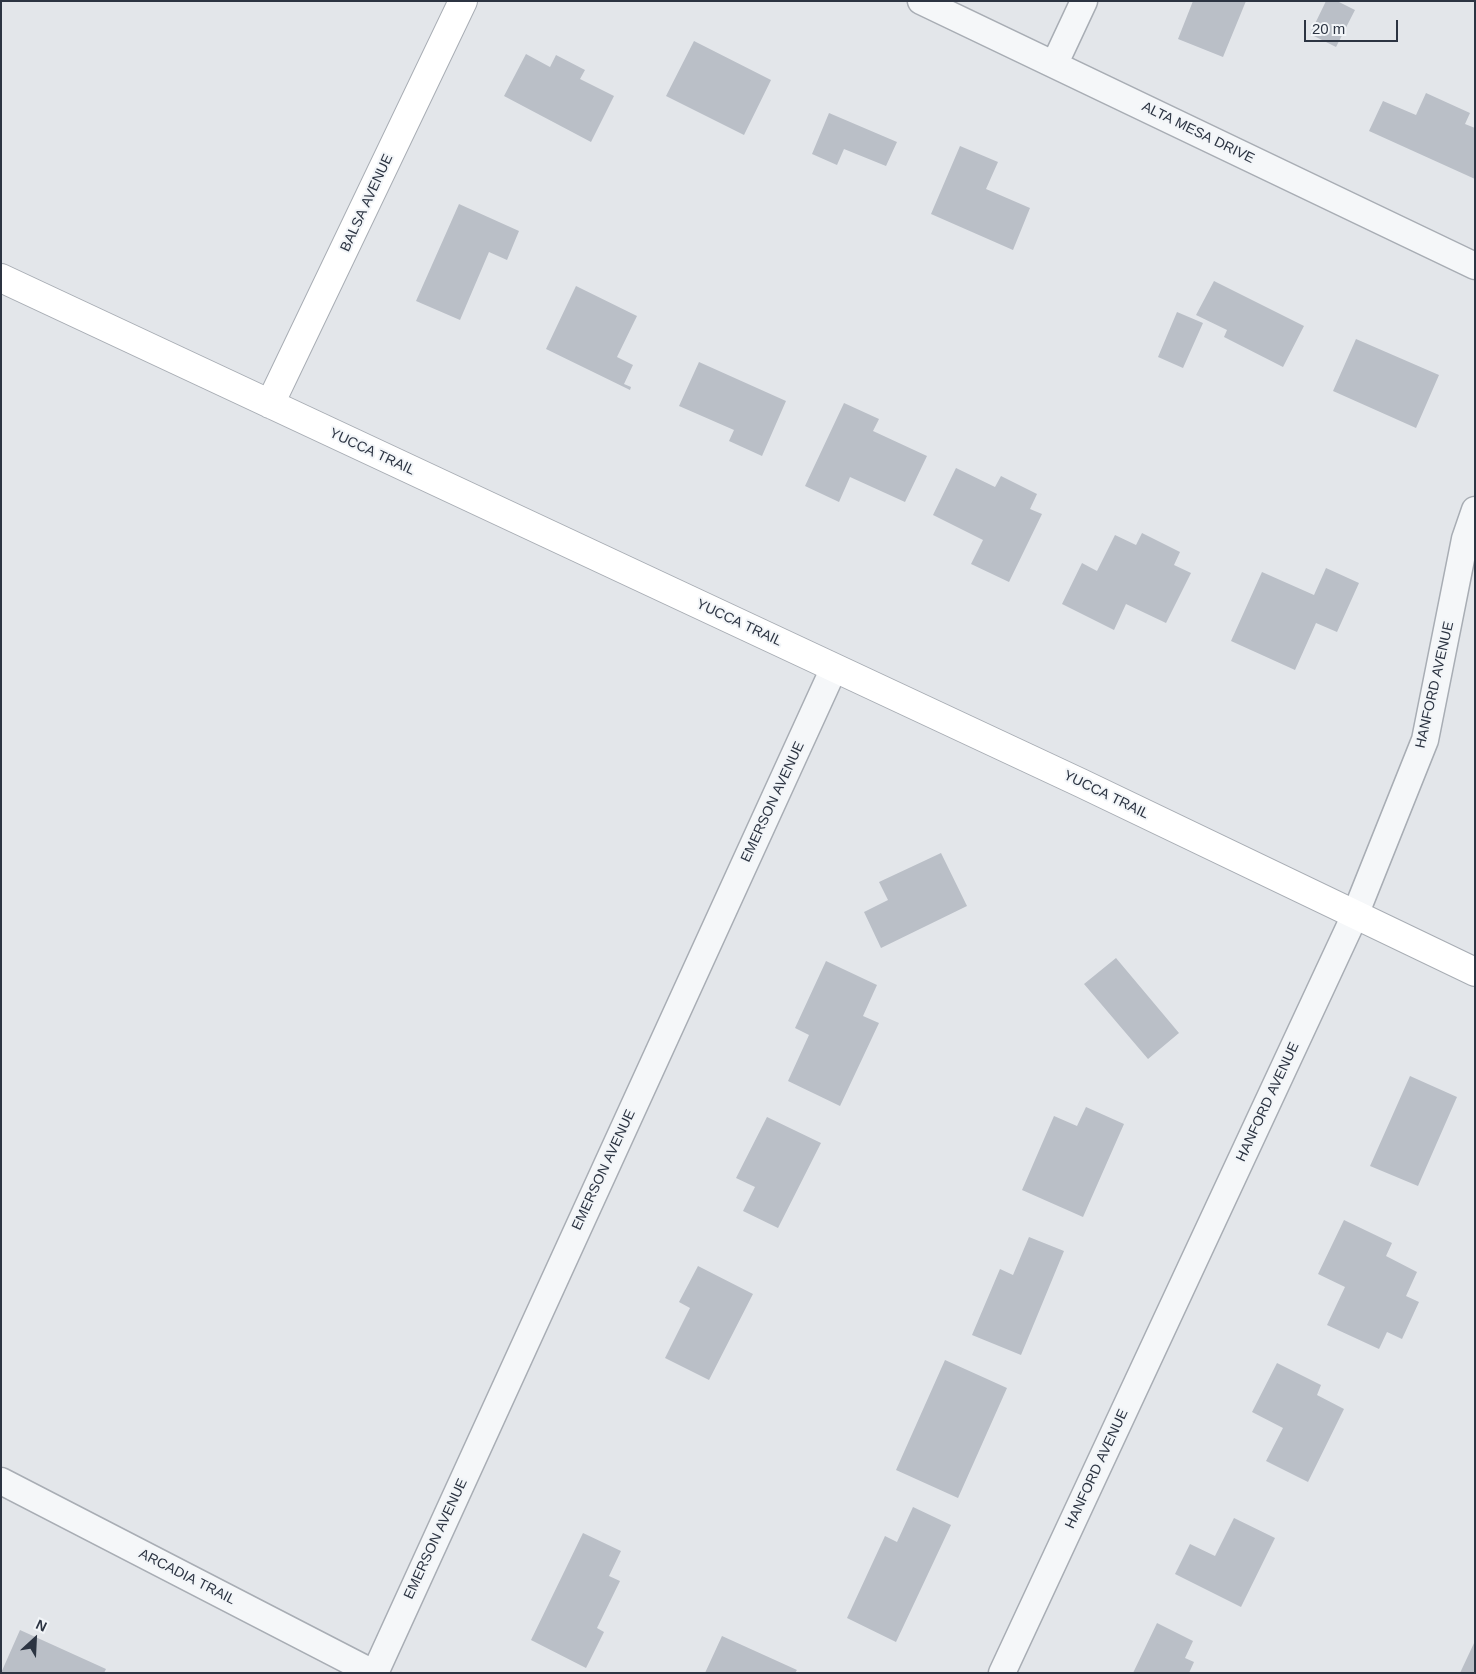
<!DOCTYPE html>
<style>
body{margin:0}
#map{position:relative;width:1476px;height:1674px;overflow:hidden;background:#e3e6ea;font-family:Helvetica,sans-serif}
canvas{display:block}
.frame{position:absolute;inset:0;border:2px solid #2c3442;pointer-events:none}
.north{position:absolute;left:10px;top:1614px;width:50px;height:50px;-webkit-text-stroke:4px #f2f5f8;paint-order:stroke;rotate:25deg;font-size:14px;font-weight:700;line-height:20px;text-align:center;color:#2c3442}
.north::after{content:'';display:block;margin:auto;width:18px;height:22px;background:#2c3442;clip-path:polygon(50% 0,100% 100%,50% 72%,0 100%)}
.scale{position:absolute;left:1304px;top:20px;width:94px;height:22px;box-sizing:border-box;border:2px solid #2c3442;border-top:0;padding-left:6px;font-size:15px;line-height:18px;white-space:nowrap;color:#2c3442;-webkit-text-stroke:4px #f2f5f8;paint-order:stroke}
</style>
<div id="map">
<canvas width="1476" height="1674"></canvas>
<div class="frame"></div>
<div class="north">N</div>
<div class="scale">20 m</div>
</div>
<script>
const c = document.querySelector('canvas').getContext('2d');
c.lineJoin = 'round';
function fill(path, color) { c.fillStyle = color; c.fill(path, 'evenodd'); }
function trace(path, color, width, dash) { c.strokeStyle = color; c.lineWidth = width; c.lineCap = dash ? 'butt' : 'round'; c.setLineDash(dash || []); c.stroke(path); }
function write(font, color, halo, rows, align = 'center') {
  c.font = font + ' Helvetica,sans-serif'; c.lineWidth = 4; c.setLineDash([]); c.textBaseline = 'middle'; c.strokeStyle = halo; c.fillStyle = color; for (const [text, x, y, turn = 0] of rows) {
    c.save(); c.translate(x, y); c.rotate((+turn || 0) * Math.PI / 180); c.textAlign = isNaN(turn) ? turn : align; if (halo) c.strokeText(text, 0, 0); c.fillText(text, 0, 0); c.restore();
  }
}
fill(new Path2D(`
 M1193 1H1246L1223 57 1178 39Z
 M1326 1H1337L1355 10 1336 47 1310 34Z
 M694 41 771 80 744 135 666 96Z
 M526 54 550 67 556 55 585 70 580 79 614 96 591 142 504 96Z
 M1426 93 1470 113 1465 124 1475 128V179L1369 131 1383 101 1416 115Z
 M829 113 897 142 886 166 844 149 837 165 812 154Z
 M960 146 998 162 986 189 1030 208 1013 250 931 214Z
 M459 204 519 231 507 260 489 252 460 320 416 301Z
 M1214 281 1304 326 1283 367 1224 337 1227 330 1196 315Z
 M576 286 637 316 617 357 633 365 624 384 631 387 630 390 546 349Z
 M1177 312 1203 323 1183 368 1158 357Z
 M1356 339 1439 375 1416 428 1333 391Z
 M699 362 786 401 762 456 729 441 734 430 679 406Z
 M844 403 879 419 873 431 927 456 905 502 850 477 839 502 805 486Z
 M956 468 995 487 1001 476 1037 494 1030 509 1042 514 1009 582 971 564 983 540 933 515Z
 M1142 533 1180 552 1174 565 1191 573 1166 623 1126 604 1114 630 1062 604 1082 563 1097 571 1115 535 1136 545Z
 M1326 568 1359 583 1337 632 1316 623 1295 670 1231 641 1262 572 1314 595Z
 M941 853 967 906 881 948 864 912 888 900 879 882Z
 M1116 958 1179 1033 1148 1059 1084 984Z
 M826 961 877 985 863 1016 879 1023 840 1106 788 1081 809 1035 795 1028Z
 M1410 1076 1457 1097 1418 1186 1370 1166Z
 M1086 1107 1124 1124 1083 1217 1022 1190 1054 1116 1077 1126Z
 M767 1117 821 1143 778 1228 743 1211 755 1187 736 1178Z
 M1344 1220 1392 1243 1386 1256 1417 1272 1406 1296 1419 1302 1402 1339 1387 1332 1379 1349 1327 1325 1345 1287 1318 1274Z
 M1029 1237 1064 1251 1021 1355 972 1335 1000 1269 1013 1275Z
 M698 1266 753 1294 709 1380 665 1358 690 1308 679 1302Z
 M945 1360 1007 1388 958 1498 896 1470Z
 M1277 1363 1321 1385 1317 1395 1344 1409 1308 1482 1266 1461 1283 1428 1252 1412Z
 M913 1507 951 1525 896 1642 847 1618 885 1536 897 1542Z
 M1234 1518 1275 1538 1241 1607 1175 1574 1190 1544 1215 1556Z
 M583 1533 621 1551 609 1576 620 1581 597 1628 604 1632 586 1668 531 1640Z
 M1157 1623 1193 1641 1185 1658 1194 1662 1189 1673H1133Z
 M20 1630 106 1669 104 1673H1Z
 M722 1636 797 1670 795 1673H705Z
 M1475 1641V1673H1460Z`), '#babfc7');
const street = new Path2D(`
 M921 1 1475 266
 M1055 63 1084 1
 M1 1481 373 1673
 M375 1673 834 668
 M1002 1673 1355 915 1425 740 1465 539 1475 510`);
const secondary = new Path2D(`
 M1 278 1081 783 1475 972
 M270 404 463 1`);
trace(street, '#a8adb4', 29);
trace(secondary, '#a8adb4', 30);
trace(street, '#f5f7f9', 26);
trace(secondary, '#fff', 28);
write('14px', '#2c3442', '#f2f5f8', [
 ["ALTA MESA DRIVE",1198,133,26],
 ["BALSA AVENUE",367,203,-65],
 ["YUCCA TRAIL",372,452,25],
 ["YUCCA TRAIL",739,623,25],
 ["HANFORD AVENUE",1435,685,-77],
 ["YUCCA TRAIL",1106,795,26],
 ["EMERSON AVENUE",773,802,-65],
 ["HANFORD AVENUE",1268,1102,-65],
 ["EMERSON AVENUE",604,1170,-65],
 ["HANFORD AVENUE",1097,1469,-65],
 ["EMERSON AVENUE",436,1539,-65],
 ["ARCADIA TRAIL",187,1577,27]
]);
</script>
